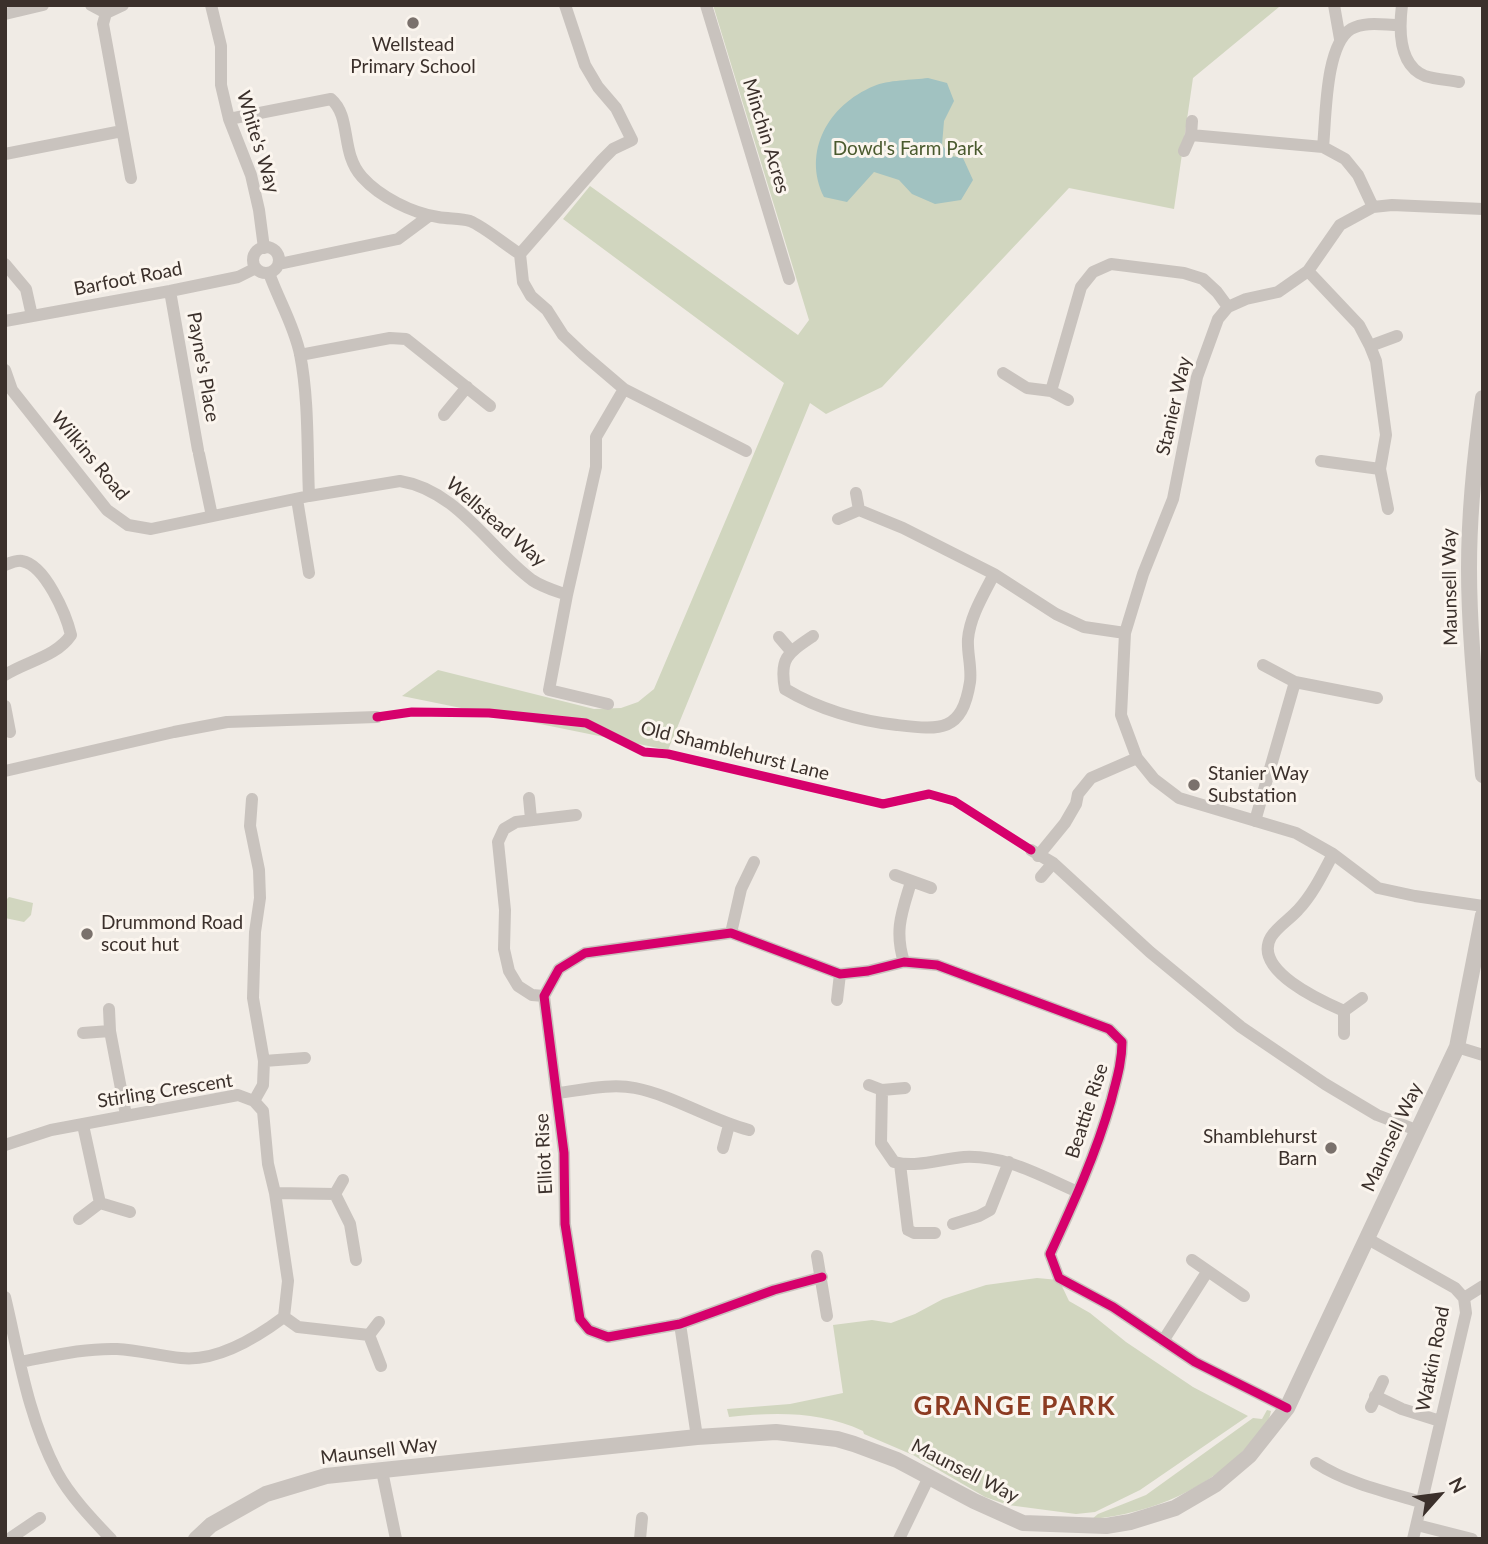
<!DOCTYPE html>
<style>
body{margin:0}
#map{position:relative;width:1488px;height:1544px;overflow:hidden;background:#f0ebe5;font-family:Lato,sans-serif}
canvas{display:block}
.frame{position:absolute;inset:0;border:7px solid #3b302b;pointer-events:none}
.north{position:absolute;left:1404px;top:1460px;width:70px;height:70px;-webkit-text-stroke:5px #fbf5ee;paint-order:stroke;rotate:62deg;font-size:19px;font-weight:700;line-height:28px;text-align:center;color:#3b302b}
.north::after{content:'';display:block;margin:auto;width:24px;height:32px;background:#3b302b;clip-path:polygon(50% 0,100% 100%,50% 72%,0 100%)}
</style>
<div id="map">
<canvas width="1488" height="1544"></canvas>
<div class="frame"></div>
<div class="north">N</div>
</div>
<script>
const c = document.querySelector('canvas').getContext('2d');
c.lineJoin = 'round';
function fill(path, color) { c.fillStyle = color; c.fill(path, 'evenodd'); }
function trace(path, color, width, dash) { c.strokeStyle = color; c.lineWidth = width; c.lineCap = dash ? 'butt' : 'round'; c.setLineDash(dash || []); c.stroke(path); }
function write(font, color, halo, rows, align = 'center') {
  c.font = font + ' Lato,sans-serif'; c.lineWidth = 6; c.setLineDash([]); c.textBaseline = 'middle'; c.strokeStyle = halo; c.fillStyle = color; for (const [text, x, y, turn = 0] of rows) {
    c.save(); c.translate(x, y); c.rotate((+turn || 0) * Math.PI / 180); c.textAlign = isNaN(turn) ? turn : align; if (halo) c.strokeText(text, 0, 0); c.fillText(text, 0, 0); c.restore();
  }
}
fill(new Path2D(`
 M713 5H1279V7L1193 78 1174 209 1069 188 882 387 826 414 810 403 668 750 402 696 438 670 594 709 621 708 638 702 654 689 784 383 563 219 590 186 798 335 809 320Z
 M9 897 33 903 31 915 24 922 5 918V901Z
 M1037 1278 1059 1280 1069 1301 1090 1313 1126 1342 1193 1387 1248 1416 1140 1490 1095 1512 1076 1514 1008 1505 985 1497 913 1455 864 1434 863 1431C821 1411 774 1412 729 1417L727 1409 790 1404 843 1393 833 1325 872 1320 891 1323 915 1314 943 1299 986 1285Z
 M1267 1410 1271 1411C1269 1424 1259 1434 1251 1443 1209 1489 1153 1513 1092 1519L1098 1514 1146 1495 1253 1418 1262 1419Z`), '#d1d6bf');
fill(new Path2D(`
 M928 78 947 83 954 101 944 121 942 145 951 156 963 158 973 180 961 200 935 204 912 194 899 180 874 172 847 202 824 197C802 152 828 105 874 86 887 80 913 80 928 78Z`), '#a1c2c1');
trace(new Path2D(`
 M91 5 106 13
 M123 5 106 13 103 24 131 178
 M211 5 221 46V85L229 119 251 175 259 210 264 248
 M565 5 585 65 598 87 616 108 632 140 613 149 602 160 520 254 523 282 531 296 547 310 563 335 583 354 624 389 746 451
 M706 5 789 279
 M1334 5 1340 39
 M1402 5C1399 29 1398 65 1425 76 1435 79 1448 80 1459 82
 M5 14 43 5
 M229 119 331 99C352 117 340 153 362 177 380 197 412 213 438 217 448 219 461 218 470 221 483 226 507 246 520 254
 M1191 135 1323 147 1345 159 1358 175 1373 207
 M1323 147C1326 118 1325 45 1351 29 1366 21 1383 25 1399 25
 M1184 151 1191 135 1192 121
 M5 154 122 131
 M1483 209 1392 205 1373 207 1340 225 1308 271 1278 292 1246 299 1228 307 1218 319 1197 377 1173 499 1143 574 1125 633 1121 715 1137 758 1154 779 1179 798 1296 833 1333 854 1378 888 1415 896 1483 906
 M253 260a13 13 0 1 1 26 0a13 13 0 1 1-26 0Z
 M5 264 26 289 32 316
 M279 264 398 239 429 216
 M1308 271 1359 325 1370 346 1376 361 1386 435 1380 469 1388 509
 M269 273C279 301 294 325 300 354 309 400 307 450 309 496
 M170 291 198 450
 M5 321 170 291 238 277 256 268
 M1370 346 1397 336
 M300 355 390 338 406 339 490 406
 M5 370 12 390 107 510 128 525 151 529 309 496 400 481C457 490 489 548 532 580 542 587 556 591 567 595L596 467V437L624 389
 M1003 373 1027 388 1051 391 1068 400
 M1051 391 1081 287 1093 272 1111 264 1184 273 1203 279 1217 292 1228 307
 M444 415 467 387
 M199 454 212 516
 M1321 461 1380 469
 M856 493 859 510 903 528 994 574 1056 614 1084 627 1125 633
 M297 499 309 573
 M838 519 859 510
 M5 565C10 563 17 560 22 561 45 565 66 614 71 635 56 657 27 661 5 675
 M567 595 549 690 608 704
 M813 636C788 653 779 658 785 689 818 709 859 721 897 725 940 730 962 733 970 682 972 668 967 653 968 639 970 616 984 594 994 574
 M779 637 791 651
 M1263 665 1295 682 1377 698
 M5 706 10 732
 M5 771 174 732 227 722 377 717
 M529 798 531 819
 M252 799 250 826 259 870 260 898 255 932 253 998 264 1061 263 1085 254 1101
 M1255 821 1295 682
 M1031 850 1053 863 1150 952 1241 1027 1325 1084 1377 1115 1419 1131
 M1333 854C1323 873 1313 894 1298 910 1290 919 1277 927 1271 937 1252 970 1321 1001 1344 1011
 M1038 856 1065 823 1076 804 1078 794 1091 778 1137 758
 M895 875 931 888
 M1041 877 1053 863
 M731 933 741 889 754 862
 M904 962C894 930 902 912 911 882
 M544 996 532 995 518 986 509 971 504 949 505 910 498 842 504 829 516 822 576 815
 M837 1000 840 974
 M109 1009 110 1031 126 1115
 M83 1033 110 1031
 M1344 1034V1011L1362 998
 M1457 1047 1483 1055
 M264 1061 305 1058
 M869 1085 882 1090 905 1088
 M882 1090 881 1143 894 1162C918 1168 939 1159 964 1157 1006 1155 1041 1176 1078 1192
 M558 1093C582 1090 611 1083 635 1088 675 1096 710 1120 749 1130
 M83 1125 100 1203 130 1212
 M5 1145 51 1130 238 1095 254 1101 263 1111 268 1164 275 1193 288 1281 284 1317C256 1338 217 1362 181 1358 159 1356 139 1350 117 1349 84 1348 52 1356 20 1362
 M723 1148 729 1125
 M900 1164 908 1230 914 1233H935
 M275 1193 335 1194 350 1224 356 1260
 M335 1194 343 1180
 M79 1219 100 1203
 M953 1224 979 1216 990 1210 1009 1162
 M1368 1239 1455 1288 1464 1298 1466 1313 1413 1539
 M817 1256 827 1316
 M1192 1260 1244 1296
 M822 1277 774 1290 680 1324 608 1337 589 1330 580 1319 565 1224 564 1153 544 996 559 969 585 953 731 933 840 974 868 971 904 962 937 965 1109 1029 1122 1042C1122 1063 1116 1081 1111 1101 1096 1154 1073 1204 1050 1254L1059 1278 1113 1307 1195 1362 1287 1408
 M5 1297C19 1356 28 1417 57 1472 70 1496 92 1519 111 1539
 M1464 1298 1483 1286
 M284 1317 298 1327 369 1335 379 1322
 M680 1324 697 1437
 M369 1335 381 1366
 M1163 1341 1207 1272
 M1375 1396 1402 1409 1440 1421
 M1371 1407 1383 1381
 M1316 1463C1347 1483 1386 1492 1421 1502
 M382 1471 396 1539
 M1417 1525 1472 1539
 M9 1539 40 1518
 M640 1539 642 1518
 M899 1539 929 1477`), '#c9c3be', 12);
trace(new Path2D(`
 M1483 398C1475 454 1469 511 1469 568 1469 637 1477 706 1483 775
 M196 1539 211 1525 266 1494 326 1476 697 1437 776 1432 837 1439 854 1444 897 1460 974 1501 1023 1523 1106 1526 1130 1522 1175 1508 1216 1484 1249 1456 1287 1408 1457 1047 1483 915`), '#c9c3be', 16);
trace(new Path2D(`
 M377 717 412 712 489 713 586 723 644 752 668 754 883 804 929 794 954 801 1031 850
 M822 1277 774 1290 680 1324 608 1337 589 1330 580 1319 565 1224 564 1153 544 996 559 969 585 953 731 933 840 974 868 971 904 962 937 965 1109 1029 1122 1042C1122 1063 1116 1081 1111 1101 1096 1154 1073 1204 1050 1254L1059 1278 1113 1307 1195 1362 1287 1408`), '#d6006c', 9);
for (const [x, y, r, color] of [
 [413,23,7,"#7a716c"],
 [1194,785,7,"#7a716c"],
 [87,934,7,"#7a716c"],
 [1331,1148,7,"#7a716c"]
]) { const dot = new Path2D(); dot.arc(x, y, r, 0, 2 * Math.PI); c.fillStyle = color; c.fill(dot); trace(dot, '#fbf5ee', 2.5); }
write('19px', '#3b302b', '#fbf5ee', [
 ["Wellstead",413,45,"center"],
 ["Primary School",413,67,"center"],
 ["Stanier Way",1208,774],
 ["Substation",1208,796],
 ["Drummond Road",101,923],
 ["scout hut",101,945],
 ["Shamblehurst",1317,1137,"right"],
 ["Barn",1317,1159,"right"]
], 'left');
write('19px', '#3b302b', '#fbf5ee', [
 ["Minchin Acres",766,136,73],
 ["White's Way",258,142,73],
 ["Barfoot Road",128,279,-11],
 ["Payne's Place",203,367,80],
 ["Stanier Way",1174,406,-77],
 ["Wilkins Road",90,456,50],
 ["Wellstead Way",496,522,41],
 ["Maunsell Way",1450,587,-91],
 ["Old Shamblehurst Lane",735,751,14],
 ["Stirling Crescent",165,1091,-9],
 ["Beattie Rise",1087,1111,-72],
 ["Maunsell Way",1392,1137,-65],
 ["Elliot Rise",544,1154,-93],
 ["Watkin Road",1433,1359,-79],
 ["Maunsell Way",379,1451,-7],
 ["Maunsell Way",965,1471,27]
]);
write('19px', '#4a5a2e', '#fbf5ee', [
 ["Dowd's Farm Park",908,149]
]);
c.letterSpacing = '2px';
write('bold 26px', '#8c3b22', '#fbf5ee', [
 ["GRANGE PARK",1015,1407]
]);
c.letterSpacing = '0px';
</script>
